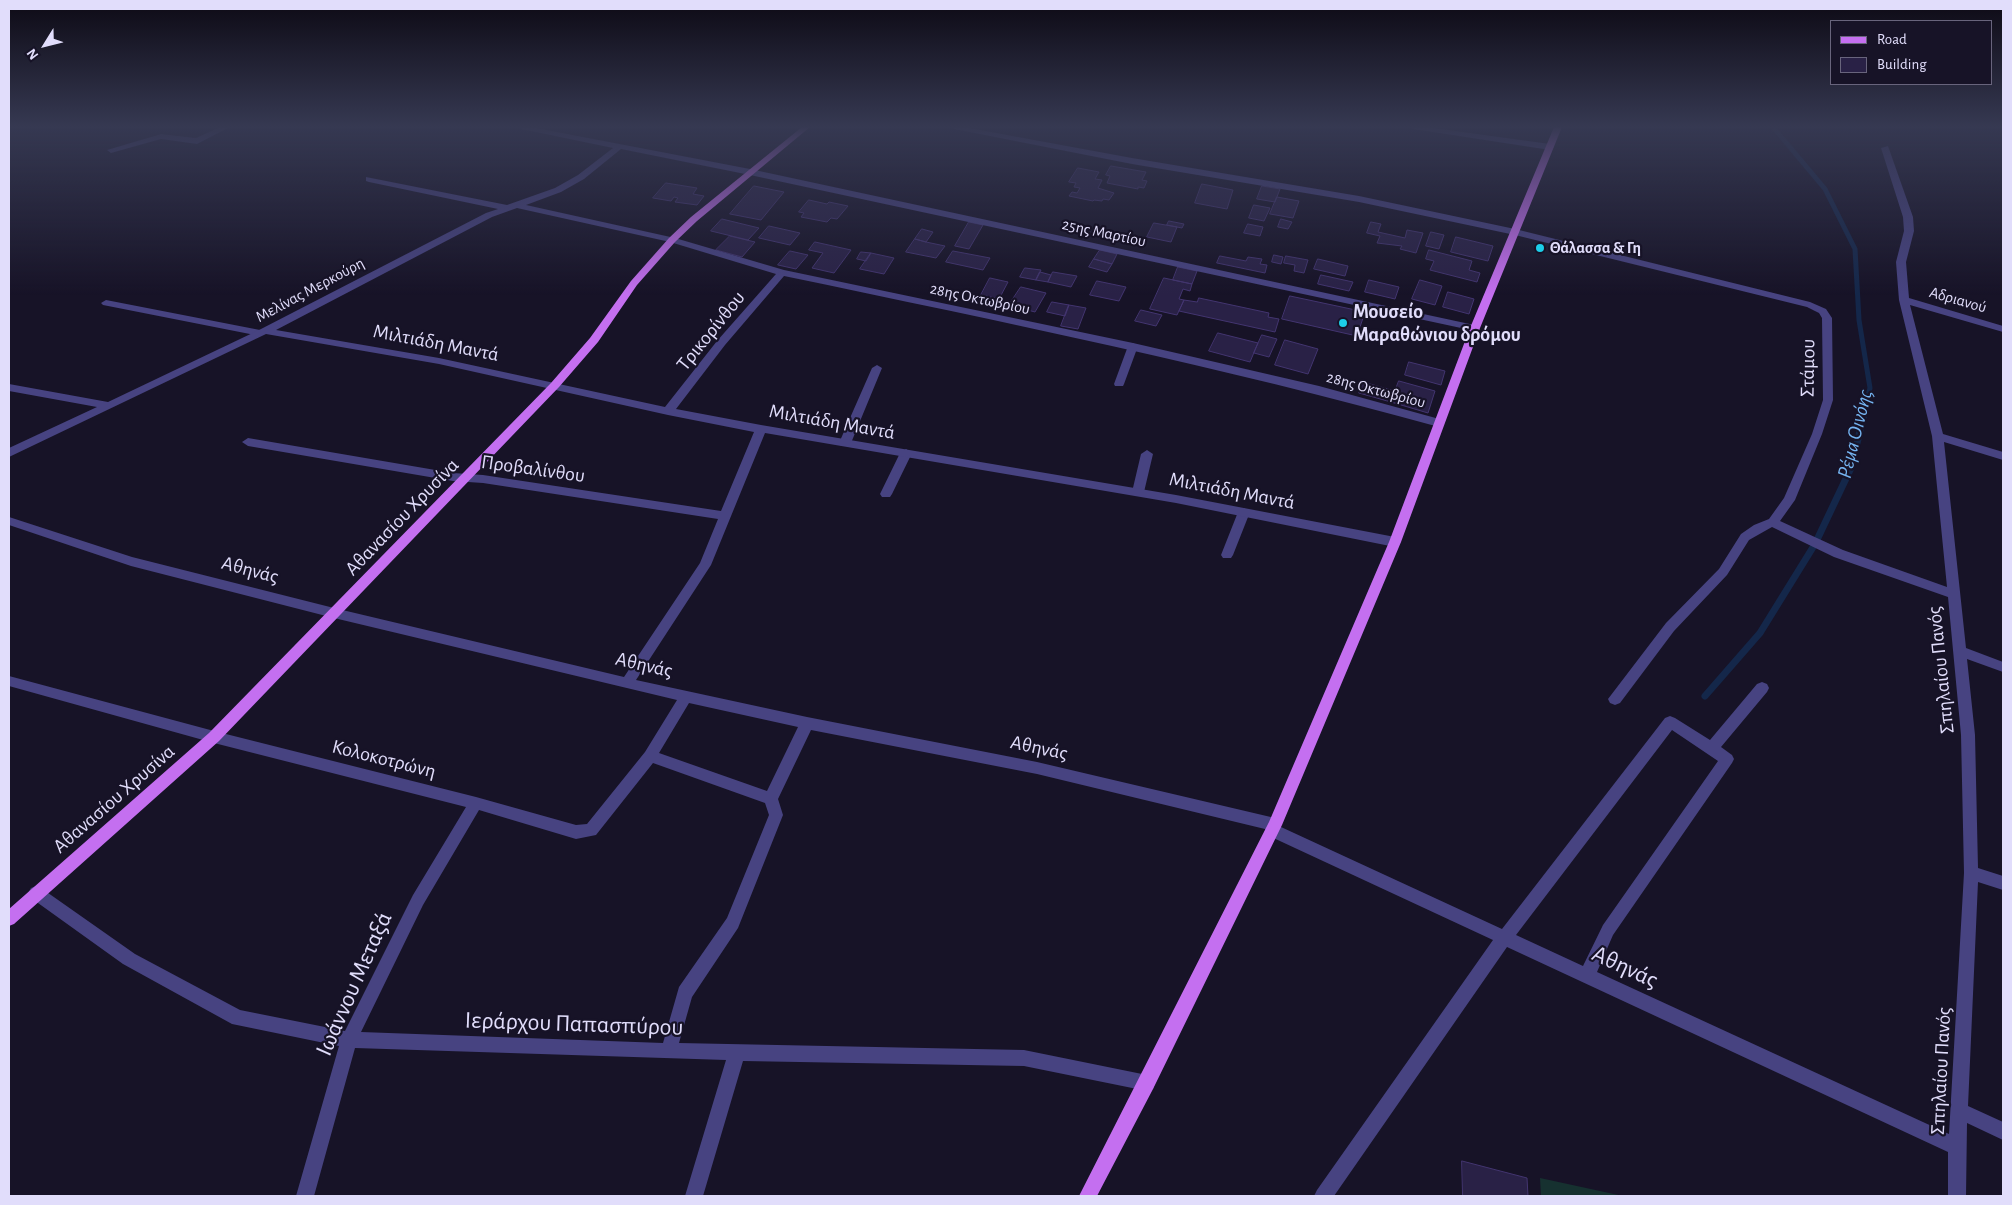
<!DOCTYPE html>
<meta charset="utf-8">
<style>
body{margin:0}
#map{position:relative;width:2012px;height:1205px;overflow:hidden;background:#171327;font-family:"Alegreya Sans",sans-serif}
canvas{display:block}
.frame{position:absolute;inset:0;border:10px solid #e1ddfb;pointer-events:none}
.legend{position:absolute;left:1830px;top:20px;width:162px;height:65px;box-sizing:border-box;background:#171327;border:1px solid #68647c;margin:0;padding:6px 9px;list-style:none;font-size:15px;color:#e1ddfb}
.legend li{display:flex;align-items:center;gap:10px;height:25px}
.legend b{width:25px;border:1px solid #68647c}
.north{position:absolute;left:20px;top:20px;width:50px;height:50px;-webkit-text-stroke:4px #171327;paint-order:stroke;rotate:234deg;font-size:14px;font-weight:700;line-height:20px;text-align:center;color:#e1ddfb}
.north::after{content:'';display:block;margin:auto;width:18px;height:22px;background:#e1ddfb;clip-path:polygon(50% 0,100% 100%,50% 72%,0 100%)}
</style>
<div id="map">
<canvas width="2012" height="1205"></canvas>
<div class="frame"></div>
<ul class="legend">
<li><b style="height:6px;background:#c46ff0"></b>Road</li>
<li><b style="height:14px;background:#292146"></b>Building</li>
</ul>
<div class="north">N</div>
</div>
<script>
const c = document.querySelector('canvas').getContext('2d');
c.lineJoin = 'round';
function fill(path, color) { c.fillStyle = color; c.fill(path, 'evenodd'); }
function trace(path, color, width, dash) { c.strokeStyle = color; c.lineWidth = width; c.lineCap = dash ? 'butt' : 'round'; c.setLineDash(dash || []); c.stroke(path); }
function write(font, color, halo, rows, align = 'center') {
  c.font = font + ' "Alegreya Sans",sans-serif'; c.lineWidth = 4.5; c.setLineDash([]); c.textBaseline = 'middle'; c.strokeStyle = halo; c.fillStyle = color; for (const [text, x, y, turn = 0] of rows) {
    c.save(); c.translate(x, y); c.rotate((+turn || 0) * Math.PI / 180); c.textAlign = isNaN(turn) ? turn : align; if (halo) c.strokeText(text, 0, 0); c.fillText(text, 0, 0); c.restore();
  }
}
fill(new Path2D(`
 M1540 1178 1623 1196H1541Z`), '#163130');
trace(new Path2D(`
 M1773 127 1825 189 1855 249 1859 320 1870 388 1867 399`), '#14274a', 5);
trace(new Path2D(`
 M1705 696 1760 633 1815 544 1851 468 1868 398`), '#14274a', 7);
const building = new Path2D(`
 M1111 166 1146 172 1142 180 1147 181 1144 188 1138 187V189L1107 183 1110 176 1106 175Z
 M1078 168 1099 172 1095 179 1102 180 1098 188 1114 193 1109 200 1103 199 1102 201 1094 200 1093 201 1069 196 1072 192 1077 193 1080 188 1074 187 1076 183 1069 182Z
 M666 183 697 188 693 194 704 196 697 205 675 202 678 198 674 197 671 201 653 198Z
 M1202 184 1233 190 1227 209 1195 203Z
 M754 186 784 192 761 220 730 214Z
 M1262 186 1280 189 1275 202 1257 199Z
 M1277 197 1299 201 1293 218 1270 214Z
 M809 200 827 204 829 202 848 206 837 219 831 218 827 222 801 217 804 213 799 212Z
 M1254 205 1270 208 1264 221 1249 218Z
 M722 219 759 228 748 240 711 231Z
 M1281 219 1292 222 1288 229 1278 227Z
 M1169 221 1184 224 1182 228 1167 225Z
 M969 222 983 225 969 249 955 246Z
 M1371 222 1381 224 1378 232 1405 238 1407 230 1423 233 1416 253 1400 249 1402 246 1377 243 1380 236 1367 233Z
 M1154 223 1177 227 1171 242 1147 237Z
 M1248 224 1263 227 1260 236 1244 233Z
 M769 226 800 233 790 245 759 238Z
 M922 229 933 232 926 242 915 239Z
 M1431 232 1444 235 1439 249 1426 246Z
 M730 236 755 242 742 257 716 250Z
 M1456 237 1493 246 1488 261 1451 252Z
 M915 239 926 242 945 246 936 258 906 252Z
 M815 242 851 250 834 273 812 268 823 253 809 250Z
 M1100 250 1117 254 1112 264 1094 259Z
 M1429 250 1472 261 1469 270 1480 273 1477 282 1430 270 1434 261 1426 259Z
 M790 251 808 255 796 269 778 265Z
 M953 251 990 258 983 270 946 262Z
 M861 252 871 253 866 261 857 259Z
 M871 253 894 258 884 274 860 269Z
 M1274 255 1283 257 1281 264 1272 262Z
 M1220 256 1246 261 1248 257 1262 259 1260 264 1267 265 1265 273 1217 263Z
 M1286 256 1308 260 1304 273 1294 271 1295 265 1284 263Z
 M1094 259 1112 264 1107 272 1089 267Z
 M1318 259 1348 266 1345 276 1314 269Z
 M1178 267 1197 271 1192 284 1173 280Z
 M1025 268 1041 270 1036 280 1020 277Z
 M1040 272 1051 275 1048 282 1036 280Z
 M1053 272 1077 276 1071 287 1048 282Z
 M1321 275 1353 282 1349 291 1318 284Z
 M990 278 1008 282 999 299 981 295Z
 M1164 278 1192 284 1190 291 1183 289 1179 299 1184 300 1177 315 1150 309Z
 M1369 280 1399 287 1395 299 1365 292Z
 M1420 280 1442 286 1435 305 1412 299Z
 M1097 281 1126 287 1119 301 1090 295Z
 M1021 287 1046 293 1035 312 1009 305Z
 M1448 292 1474 299 1469 314 1443 307Z
 M1290 296 1365 312 1357 336 1282 319Z
 M1199 298 1269 313 1268 317 1279 319 1275 332 1179 311 1184 300 1197 302Z
 M1052 302 1069 305 1065 316 1047 312Z
 M1069 305 1086 308 1078 329 1061 326Z
 M1141 310 1162 315 1156 326 1135 321Z
 M1218 333 1258 343 1250 362 1209 351Z
 M1262 335 1277 339 1269 357 1254 353Z
 M1285 340 1318 349 1308 374 1275 365Z
 M1409 362 1445 371 1441 385 1405 375Z
 M1399 381 1435 391 1428 413 1391 402Z
 M1363 382 1395 391 1391 402 1359 393Z
 M1462 1161 1527 1178 1528 1196H1463Z`);
fill(building, '#292146');
trace(building, '#433570', 1);
fill(new Path2D(`
 M106 300 260 330 265 333 260 336 103 305 101 303Z
 M1133 343 1138 346 1124 384 1123 386H1115L1114 384 1128 346Z
 M877 365 882 368 851 443 849 446H841L839 443 872 368Z
 M906 449 912 453 892 494 890 497H882L880 494 900 453Z
 M1147 450 1153 454 1144 492 1138 496 1132 492 1141 454Z
 M1244 508 1250 512 1233 555 1231 558H1223L1221 555 1238 512Z`), '#474381');
fill(new Path2D(`
 M220 127H230L197 144 161 139 111 153 107 150 161 134 196 138Z
 M517 127H531L750 169 1479 326V330L1475 331 750 175 621 149 584 179 561 192 526 205 675 238 784 270 1133 343 1319 386 1443 420 1444 423 1439 427C1223 367 1004 322 784 276L725 345 676 409 761 425 1176 495 1395 537 1401 542 1395 547 1176 503 765 433 711 565 636 680 807 717 1037 762 1275 818 1280 820 1281 827 1502 929 1665 718 1670 716 1675 718 1710 740 1757 684 1762 682 1767 684 1769 688 1767 692 1721 747 1732 755 1734 759 1732 763 1613 935 1597 972 1949 1134 1964 873 1961 735 1948 597 1834 557 1772 527 1749 540 1727 575 1674 631 1620 703 1615 705 1610 703 1608 699 1666 623 1719 569 1741 534 1754 525 1769 519 1784 498 1812 434 1823 400 1822 318 1819 313 1807 307 1515 235 1359 202 1132 164 954 129 950 127H964L1132 158 1359 196 1515 229 1810 302 1826 309 1832 318 1833 400 1822 434 1795 500 1780 521 1843 550 1947 587 1932 436 1899 300 1896 262 1904 231 1903 217 1881 148 1888 146 1913 217 1914 231 1906 262 1909 298 2003 326V332L1910 305 1943 434 2003 452V460L1944 442 1966 648 2003 662V672L1967 659 1975 735 1978 868 2003 876V890L1978 882 1968 1106 2003 1122V1140L1967 1123 1966 1196H1948V1152L1507 947 1334 1196H1314L1317 1190 1493 940 1267 835 1265 829 1037 774 811 730 778 799 783 815 738 928 692 997 679 1043 1024 1050 1147 1075 1153 1077 1155 1083 1153 1089 1147 1091 1024 1066 743 1061 703 1196H685L726 1060 355 1048 314 1196H296L339 1046 232 1024 123 964 31 898 28 893 31 888 36 886 41 888 135 954 240 1010 345 1031 413 895 466 807 214 743 9 686V676L214 731 476 797 576 825 587 824 645 752 677 700 334 618 131 566 9 525V517L132 557 334 608 624 677 700 563 718 519 483 483 453 481 248 446 242 442 248 438 453 473 483 475 721 511 754 432 668 415 439 364 266 334 9 457V448L97 407 9 391V384L108 402 261 329 486 213 498 209 369 182 366 181V177L507 205 555 188 578 175 613 148 521 129ZM517 208 670 242 776 274 717 341 665 407 439 358 276 330 492 217ZM689 703 798 727 767 791 659 753ZM1672 730 1718 761 1603 925 1583 966 1516 935ZM653 763 765 803 769 815 727 918 679 987 663 1043 361 1032 423 905 479 810 576 839 596 835Z
 M1409 127H1427L1550 144 1554 147 1550 150 1413 129Z`), '#474381');
fill(new Path2D(`
 M802 127H810L697 221 675 242 637 285 598 342 559 387 219 741 14 924 9 926V909L209 733 551 383 590 338 631 281 669 238 691 217Z
 M1554 127H1562L1480 328 1401 542 1282 825 1153 1089 1097 1196H1079L1269 822 1389 542 1470 328Z`), '#c46ff0');
const sky = c.createLinearGradient(0, 0, 0, 295);
sky.addColorStop(0, '#0d0a15');
sky.addColorStop(0.43, '#363952');
sky.addColorStop(1, '#36395200');
c.fillStyle = sky;
c.fillRect(0, 0, 2012, 295);
for (const [x, y, r, color] of [
 [1540,248,5,"#1ccde8"],
 [1343,323,5,"#1ccde8"]
]) { const dot = new Path2D(); dot.arc(x, y, r, 0, 2 * Math.PI); c.fillStyle = color; c.fill(dot); trace(dot, '#171327', 2); }
write('16px', '#e1ddfb', '#171327', [
 ["25ης Μαρτίου",1104,233,12],
 ["Μελίνας Μερκούρη",310,290,-28],
 ["28ης Οκτωβρίου",980,299,12],
 ["Αδριανού",1958,300,16],
 ["28ης Οκτωβρίου",1376,390,15]
]);
write('bold 16px', '#e1ddfb', '#171327', [
 ["Θάλασσα & Γη",1550,248]
], 'left');
write('bold 20px', '#e1ddfb', '#171327', [
 ["Μουσείο",1353,312],
 ["Μαραθώνιου δρόμου",1353,335]
], 'left');
write('20px', '#e1ddfb', '#171327', [
 ["Τρικορίνθου",711,331,-51],
 ["Μιλτιάδη Μαντά",436,343,11],
 ["Στάμου",1808,368,-89],
 ["Μιλτιάδη Μαντά",832,422,10],
 ["Προβαλίνθου",533,469,8],
 ["Μιλτιάδη Μαντά",1232,491,11],
 ["Αθανασίου Χρυσίνα",402,517,-46],
 ["Αθηνάς",250,570,15],
 ["Αθηνάς",644,665,13],
 ["Σπηλαίου Πανός",1941,670,-96],
 ["Αθηνάς",1039,748,12],
 ["Κολοκοτρώνη",384,759,14],
 ["Αθανασίου Χρυσίνα",114,799,-41],
 ["Σπηλαίου Πανός",1941,1071,-87]
]);
write('italic 21px', '#75b4f1', '#171327', [
 ["Ρέμα Οινόης",1855,434,-76]
]);
write('24px', '#e1ddfb', '#171327', [
 ["Αθηνάς",1625,967,25],
 ["Ιωάννου Μεταξά",354,984,-66],
 ["Ιεράρχου Παπασπύρου",574,1024,2]
]);
</script>
